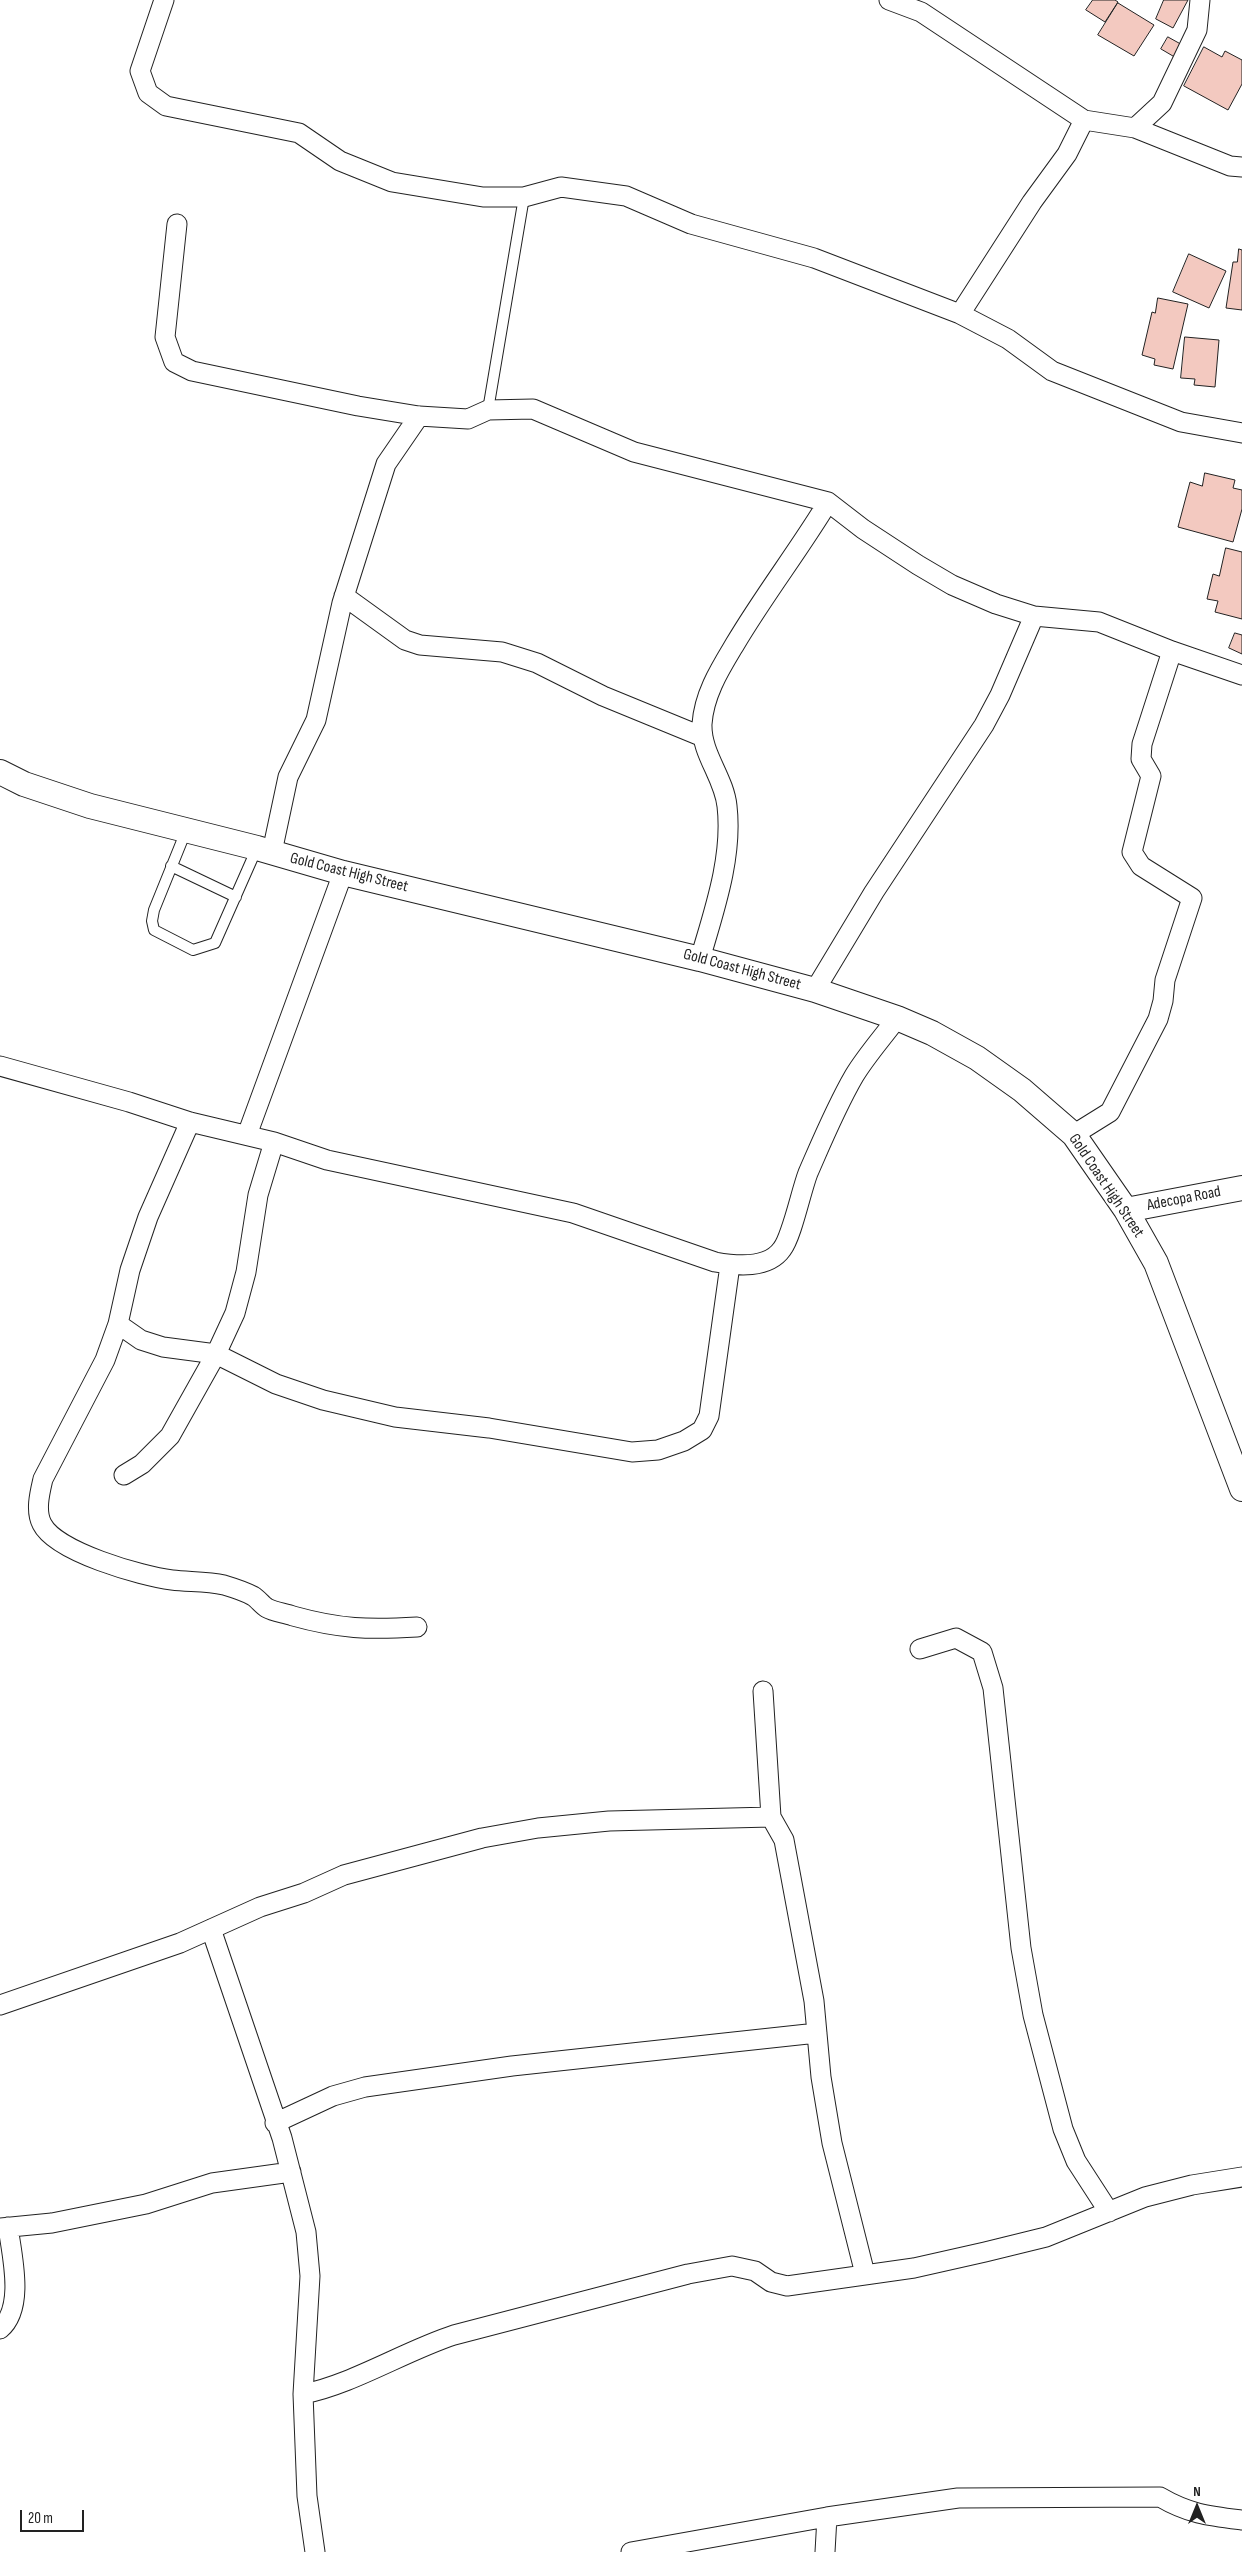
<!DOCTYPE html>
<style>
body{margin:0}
#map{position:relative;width:1242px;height:2552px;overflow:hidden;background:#fff;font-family:"Sofia Sans Condensed",sans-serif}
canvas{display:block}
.north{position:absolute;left:1172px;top:2482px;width:50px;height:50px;-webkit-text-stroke:4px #fff;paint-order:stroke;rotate:0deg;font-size:14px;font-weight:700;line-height:20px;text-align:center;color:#222}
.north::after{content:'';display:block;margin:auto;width:18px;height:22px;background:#222;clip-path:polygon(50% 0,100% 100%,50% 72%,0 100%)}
.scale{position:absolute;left:20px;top:2510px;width:64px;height:22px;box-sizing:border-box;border:2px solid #222;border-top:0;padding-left:6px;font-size:15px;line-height:18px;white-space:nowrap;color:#222;-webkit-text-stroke:4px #fff;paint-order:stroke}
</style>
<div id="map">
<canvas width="1242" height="2552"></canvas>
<div class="north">N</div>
<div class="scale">20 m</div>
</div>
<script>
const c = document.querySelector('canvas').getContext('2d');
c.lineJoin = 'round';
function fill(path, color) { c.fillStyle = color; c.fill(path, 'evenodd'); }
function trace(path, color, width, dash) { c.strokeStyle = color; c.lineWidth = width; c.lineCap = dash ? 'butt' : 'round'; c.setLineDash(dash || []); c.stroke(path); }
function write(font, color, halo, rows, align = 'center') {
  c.font = font + ' "Sofia Sans Condensed",sans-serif'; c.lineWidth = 4; c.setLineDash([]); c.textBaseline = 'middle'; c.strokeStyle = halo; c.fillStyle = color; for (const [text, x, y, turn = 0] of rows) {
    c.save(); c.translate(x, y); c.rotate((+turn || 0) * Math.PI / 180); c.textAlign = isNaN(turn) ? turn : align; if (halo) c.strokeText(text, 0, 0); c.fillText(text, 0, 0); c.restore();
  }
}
const building = new Path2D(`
 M1093 0H1115L1118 2 1105 22 1086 10Z
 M1164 0H1188L1173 28 1156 19Z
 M1118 3 1154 25 1134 56 1098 35Z
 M1168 37 1186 47 1178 59 1161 49Z
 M1204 47 1222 57 1225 51 1242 60V84L1228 110 1184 86Z
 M1239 249 1242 250V310L1226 308 1233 262H1237Z
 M1189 254 1226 271 1209 308 1173 292Z
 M1158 298 1188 304 1173 369 1154 365 1155 359 1142 355 1152 312 1155 313Z
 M1185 337 1219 340 1215 387 1194 385 1195 379 1181 378Z
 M1205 473 1235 480 1233 488 1242 490V509L1233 542 1178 527 1190 482 1202 486Z
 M1226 548 1242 552V619L1215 612 1218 601 1207 599 1213 574 1219 576Z
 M1235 633 1242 635V654L1229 648Z`);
fill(building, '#f3c9c0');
trace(building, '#222', 1);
const service = new Path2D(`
 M488 410 524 197
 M186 831 154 910 152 921 154 930 193 950 215 943 257 848
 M171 866 236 897`);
const minor = new Path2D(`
 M164 0 140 71 148 93 166 106 299 133 340 161 392 182 483 197H524L561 187 626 196 691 224 814 258 960 314 1008 339 1052 371 1181 422 1242 433
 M889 0 921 12 1084 120 1135 128 1162 103 1197 30 1200 0
 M1135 128 1230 166 1242 167
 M177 224 165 337 174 362 192 371 358 406 419 416 468 419 488 410 533 409 634 452 828 502 863 529 918 565 952 585 996 604 1034 616 1099 622 1172 651 1242 675
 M960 314 1032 202 1067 154 1084 120
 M344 596 405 640 420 645 502 652 537 663 603 696 703 737
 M272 852 288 777 316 720 342 603 386 464 419 416
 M700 959C714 911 733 857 727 806 724 777 701 754 702 724 704 694 720 669 735 644 764 595 799 550 828 502
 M815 990 874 892 984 725 1000 695 1034 616
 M0 1066 129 1102 190 1122 274 1142 327 1160 573 1213 715 1262C737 1266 768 1269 782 1249 792 1236 801 1191 808 1173 822 1141 836 1107 854 1076 866 1056 883 1037 897 1018
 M190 1122 148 1217 130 1270 118 1324 105 1360 43 1479C40 1492 35 1511 42 1524 56 1552 141 1576 172 1580 189 1582 207 1581 224 1585 234 1588 244 1591 253 1596 258 1599 262 1605 267 1608 274 1612 285 1613 293 1616 340 1629 368 1630 417 1627
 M247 1135 343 873
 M1073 1135 1110 1112 1158 1019 1163 1001 1165 980 1192 898 1141 866 1132 852 1151 776 1141 759 1142 744 1172 651
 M118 1324 141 1340 163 1347 216 1354 276 1384 323 1400 395 1417 489 1428 632 1452 658 1450 684 1441 702 1430 709 1416 730 1265
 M124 1475 142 1464 170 1436 216 1354 235 1313 246 1272 258 1195 274 1142
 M920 1649 956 1638 982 1652 993 1688 1021 1948 1033 2015 1063 2129 1076 2161 1109 2212
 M763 1691 771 1817 784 1840 814 2001 821 2077 832 2143 865 2274
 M211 1929 282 2138 306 2232 310 2276 303 2394 307 2496 315 2552
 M0 2005 180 1943 260 1907 304 1893 344 1875 482 1838 538 1828 609 1821 771 1817
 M275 2123 333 2096 365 2087 512 2066 817 2033
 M0 2228 52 2223 146 2204 212 2183 291 2172
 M0 2329C25 2308 12 2256 8 2227
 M303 2394C351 2385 405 2351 454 2335L688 2274 732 2266 755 2271 771 2282 787 2286 914 2268 985 2252 1046 2237 1145 2197 1192 2185 1242 2177
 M631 2552 827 2517 958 2498 1160 2497C1189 2514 1209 2516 1242 2520
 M825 2552 827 2517`);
const tertiary = new Path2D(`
 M0 772 24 784 90 806 257 848 343 873 700 959 815 990 897 1018 932 1033 977 1058 1022 1090 1074 1135 1126 1210 1156 1263 1242 1489
 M1126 1210 1242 1188`);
trace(service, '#222', 12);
trace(minor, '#222', 21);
trace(tertiary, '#222', 26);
trace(service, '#fff', 10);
trace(minor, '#fff', 19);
trace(tertiary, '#fff', 24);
write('16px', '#222', '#fff', [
 ["Gold Coast High Street",349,873,14],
 ["Gold Coast High Street",742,970,15],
 ["Gold Coast High Street",1106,1186,56],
 ["Adecopa Road",1184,1199,-11]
]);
</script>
